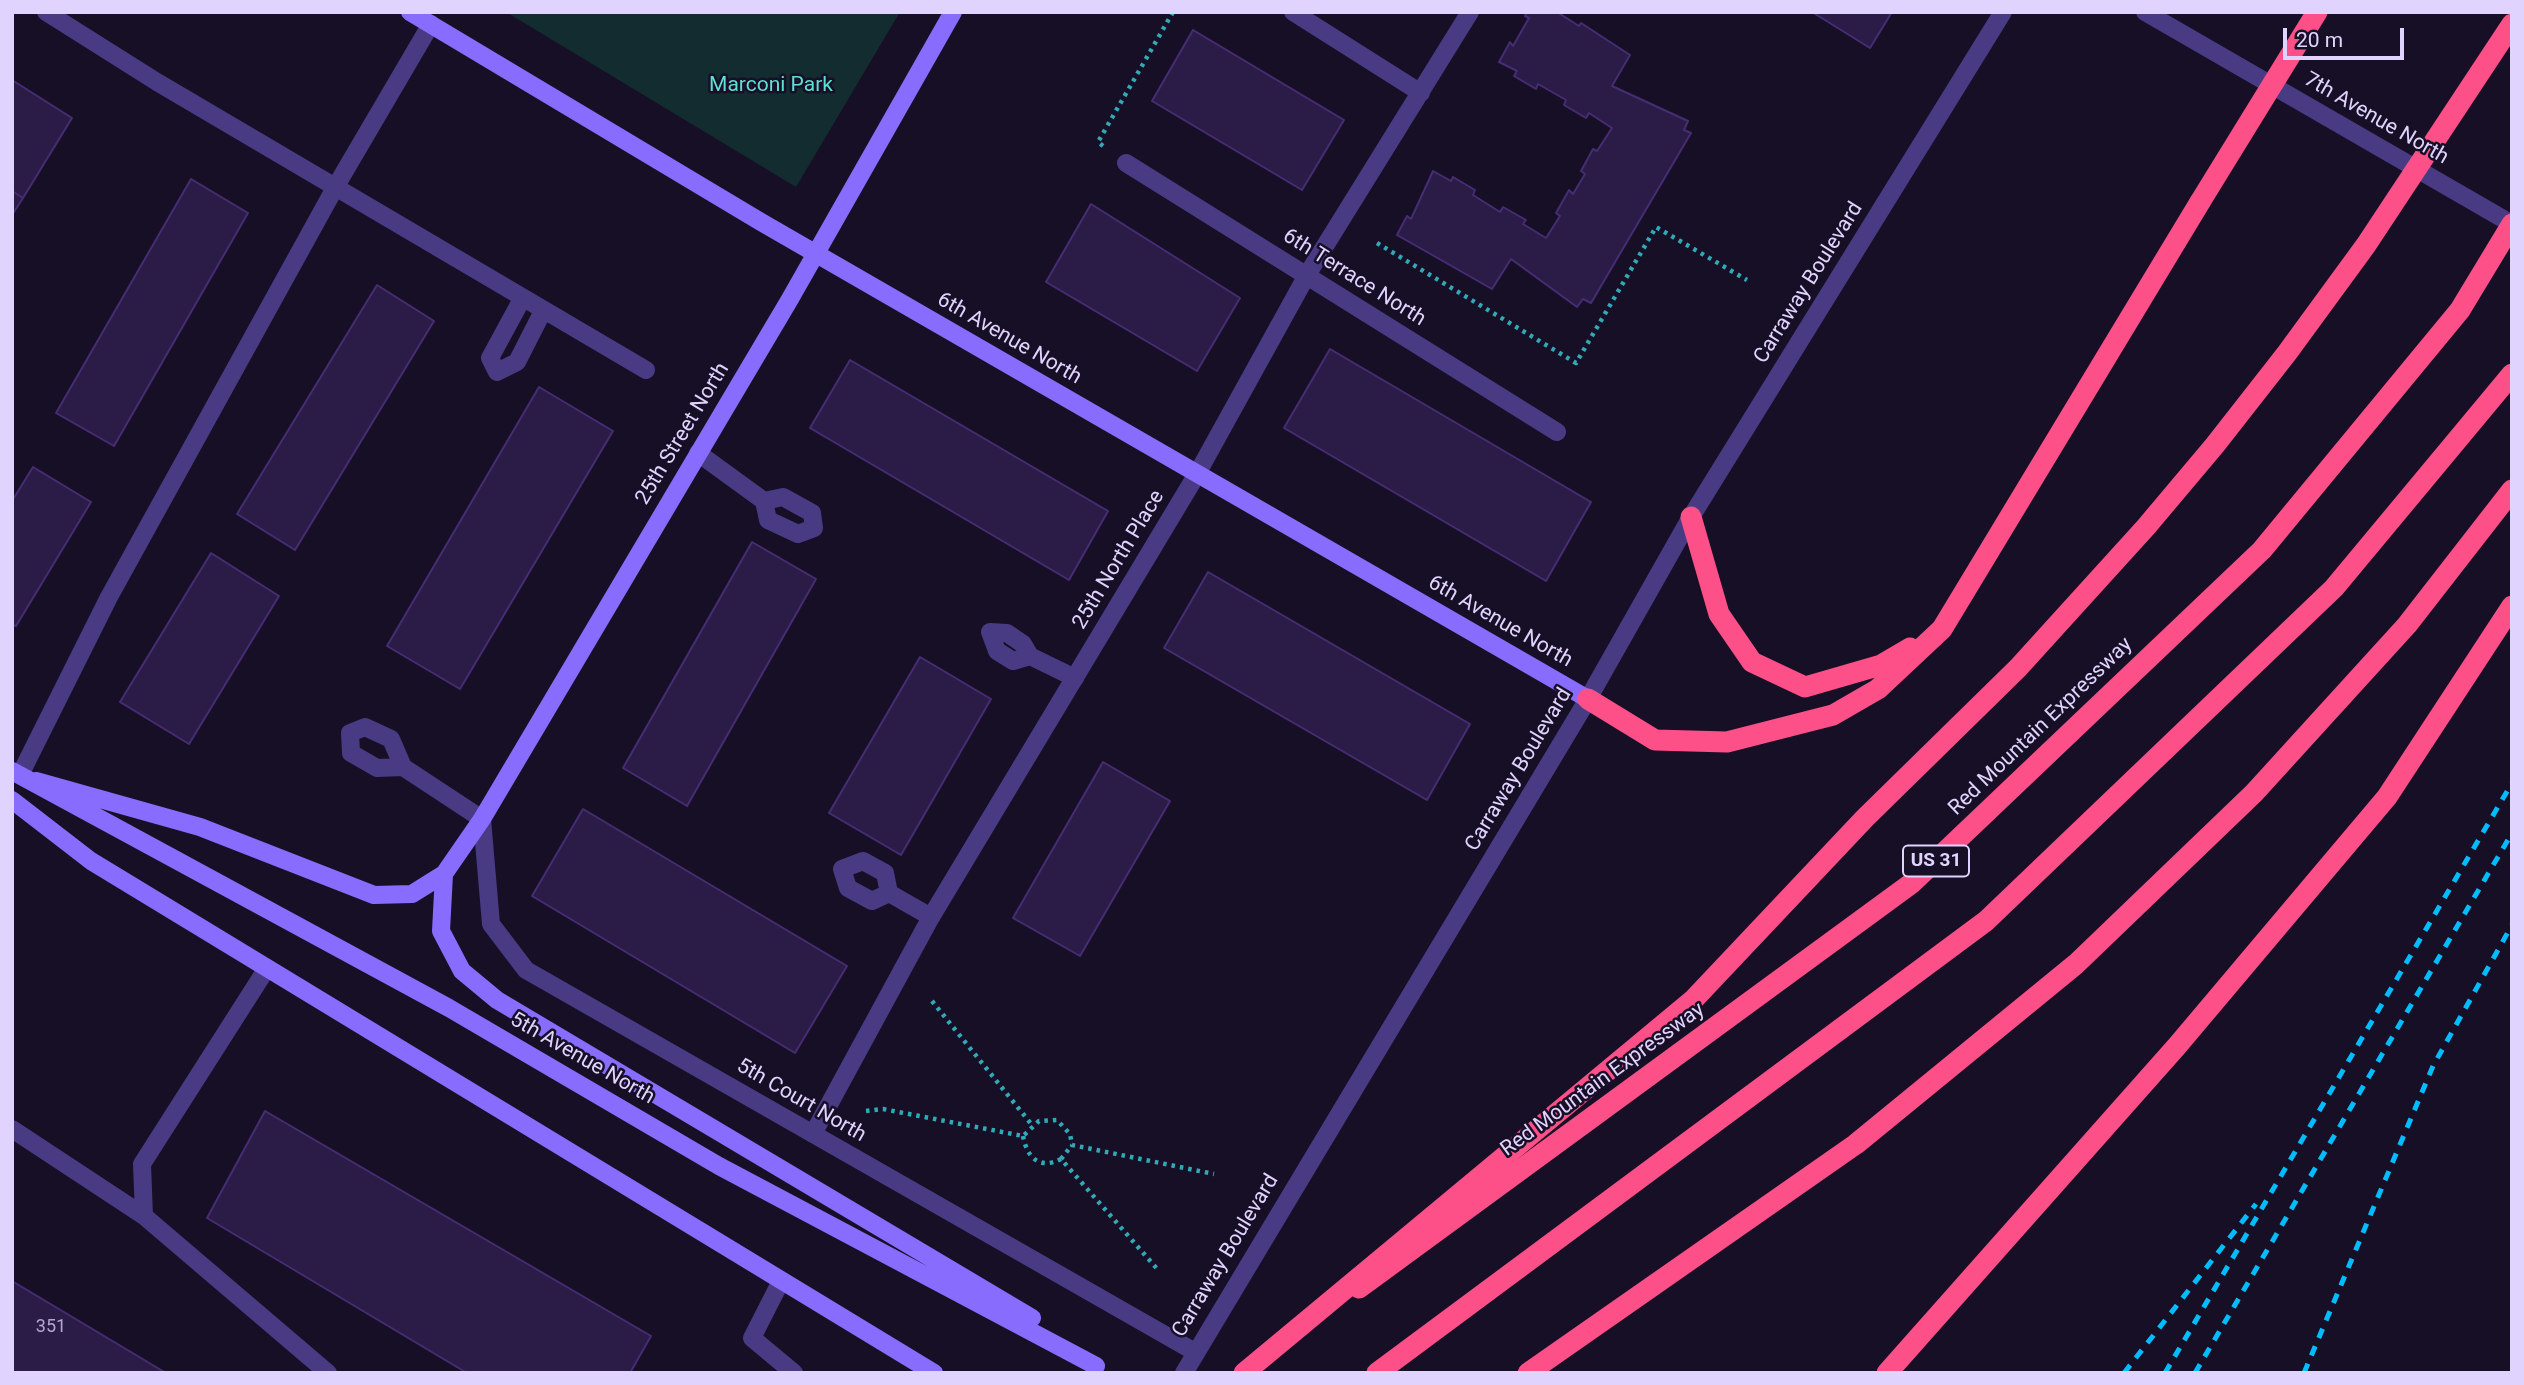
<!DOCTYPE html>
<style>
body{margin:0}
#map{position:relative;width:2524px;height:1385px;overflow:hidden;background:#170f26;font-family:Roboto,sans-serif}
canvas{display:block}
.frame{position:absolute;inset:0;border:14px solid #e0d4ff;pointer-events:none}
.scale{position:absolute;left:2283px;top:28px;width:121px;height:32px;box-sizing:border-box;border:4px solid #e0d4ff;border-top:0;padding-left:9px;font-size:21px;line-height:24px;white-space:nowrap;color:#e0d4ff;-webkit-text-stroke:5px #170f26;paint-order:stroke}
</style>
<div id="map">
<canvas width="2524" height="1385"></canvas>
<div class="frame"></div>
<div class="scale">20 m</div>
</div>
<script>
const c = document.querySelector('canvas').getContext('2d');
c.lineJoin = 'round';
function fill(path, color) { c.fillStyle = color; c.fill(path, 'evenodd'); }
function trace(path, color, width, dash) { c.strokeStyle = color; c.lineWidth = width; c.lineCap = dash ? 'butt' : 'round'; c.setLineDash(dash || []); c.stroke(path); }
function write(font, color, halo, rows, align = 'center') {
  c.font = font + ' Roboto,sans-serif'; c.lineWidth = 5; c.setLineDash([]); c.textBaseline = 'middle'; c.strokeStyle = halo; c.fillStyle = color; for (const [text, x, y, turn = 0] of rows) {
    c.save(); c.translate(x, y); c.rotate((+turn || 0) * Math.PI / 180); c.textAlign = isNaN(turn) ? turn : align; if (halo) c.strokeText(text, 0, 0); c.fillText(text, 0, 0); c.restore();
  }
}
fill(new Path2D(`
 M506 12H900L796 187Z`), '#122c30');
const building = new Path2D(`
 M1527 12H1557L1579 26 1581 23 1630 55 1612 86 1688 121 1684 130 1691 133 1591 303 1583 299 1577 307 1511 259 1492 289 1397 235 1407 216 1411 219 1433 171 1451 181 1453 177 1475 190 1473 195 1500 212 1503 207 1526 220 1523 224 1546 238 1560 216 1556 213 1569 190 1573 194 1585 174 1581 171 1593 149 1597 151 1612 128 1589 113 1586 118 1564 105 1566 100 1538 84 1536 89 1514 76 1517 71 1499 62 1510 42 1513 46 1529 18 1525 16Z
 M1812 12H1892L1870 48Z
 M1193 30 1344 120 1302 190 1152 101Z
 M12 80 72 118 23 198 12 191Z
 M191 179 248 213 114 446 56 413Z
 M12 191 23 198 12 215Z
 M1091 204 1240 298 1197 371 1046 282Z
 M377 285 434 321 295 550 237 514Z
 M1330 349 1591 502 1546 581 1284 428Z
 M850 360 1108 511 1069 580 810 428Z
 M539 387 613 431 460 689 387 646Z
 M33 467 91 502 16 626 12 624V501Z
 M752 542 816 579 687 806 623 768Z
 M211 553 279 596 189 744 120 702Z
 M1208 572 1470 724 1427 800 1164 648Z
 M920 657 991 699 901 855 829 813Z
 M1103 762 1170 801 1080 956 1013 918Z
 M583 809 847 966 795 1053 532 896Z
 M265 1111 651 1336 630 1373H467L207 1218Z
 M12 1281 166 1373H12Z`);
fill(building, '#2b1b47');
trace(building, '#462d73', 2);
trace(new Path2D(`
 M1103 146 1098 142 1173 12
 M1377 243 1576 363 1656 227 1747 280
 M932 1001 1032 1125
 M866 1111 883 1109 1023 1136 1039 1121 1057 1120 1070 1134 1072 1145 1214 1174
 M1023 1136C1027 1158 1040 1170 1061 1159L1159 1271
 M1061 1159 1072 1145`), '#30aab7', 4.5, [3.5, 5]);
trace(new Path2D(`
 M46 12 157 82 646 370
 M336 186 431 24
 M522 299 490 358 497 372 517 362 543 311
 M698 453 764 501
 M783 497 812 513 814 528 798 534 768 520 764 501Z
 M1030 656 1013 661 997 651 990 632 1007 633 1023 644 1030 656 1075 678
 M403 767 377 768 351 753 350 733 365 727 391 739 403 767 482 819
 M889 893 872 901 848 888 842 869 863 861 885 873 889 893 931 917
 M267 968 142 1164 144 1216 328 1373
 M12 1129 144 1216
 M781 1281 752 1338 794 1373`), '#493a84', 18);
trace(new Path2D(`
 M1293 12 1421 93
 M1126 163 1557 432
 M20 775 109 597 336 186
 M482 819 491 924 526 970 1195 1352
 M813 1134 931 917 1197 474 1307 275 1470 12`), '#493a84', 18);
trace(new Path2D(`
 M2145 12 2512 224
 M1184 1373 1588 699 1691 517 2003 12`), '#493a84', 18);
trace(new Path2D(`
 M410 12 761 222 1588 699
 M12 771 449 1008 719 1166 1096 1366
 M36 781 200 827 374 895 412 894 444 874 482 819 790 299 953 12
 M12 800 91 861 934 1373
 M444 874 441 931 462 971 497 1000 1032 1318`), '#876cfe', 18);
trace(new Path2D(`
 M1691 517 1719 614 1752 662 1805 687 1881 665 1910 648
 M1588 699 1655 740 1727 742 1833 715 1878 689 1942 629 2200 202
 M1359 1288 1912 883 2262 550 2460 310 2512 224
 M1377 1373 1986 921 2334 588 2512 374
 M1528 1373 1856 1144 2076 964 2254 793 2407 625 2512 490
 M1887 1373 2177 1046 2387 797 2512 606`), '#fe5088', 21);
trace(new Path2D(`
 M2124 1373 2256 1204
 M2165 1373 2512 783
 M2195 1373 2512 833
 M2304 1373 2433 1066 2512 925`), '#01bcfe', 5, [10, 9]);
trace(new Path2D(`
 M2200 202 2317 12
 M1244 1373 1694 999 1865 818 2018 668 2146 527 2215 445 2287 353 2366 245 2512 24`), '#fe5088', 21);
write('18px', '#b3a6d1', null, [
 ["351",51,1327]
]);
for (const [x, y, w] of [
 [1936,861,66]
]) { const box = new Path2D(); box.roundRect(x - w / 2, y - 15.5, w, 31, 5); c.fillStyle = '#170f26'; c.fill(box); trace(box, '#e0d4ff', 2); }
write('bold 19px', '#e0d4ff', null, [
 ["US 31",1936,861]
]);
write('21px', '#5fdfd4', '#170f26', [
 ["Marconi Park",771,86]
]);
write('21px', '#e0d4ff', '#170f26', [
 ["7th Avenue North",2376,119,30],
 ["6th Terrace North",1354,278,32],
 ["Carraway Boulevard",1809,283,-58],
 ["6th Avenue North",1009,339,30],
 ["25th Street North",683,434,-59],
 ["25th North Place",1119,560,-59],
 ["6th Avenue North",1500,622,30],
 ["Red Mountain Expressway",2041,727,-44],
 ["Carraway Boulevard",1519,770,-59],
 ["5th Avenue North",582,1059,30],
 ["Red Mountain Expressway",1603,1080,-36],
 ["5th Court North",801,1101,30],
 ["Carraway Boulevard",1226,1256,-59]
]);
</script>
